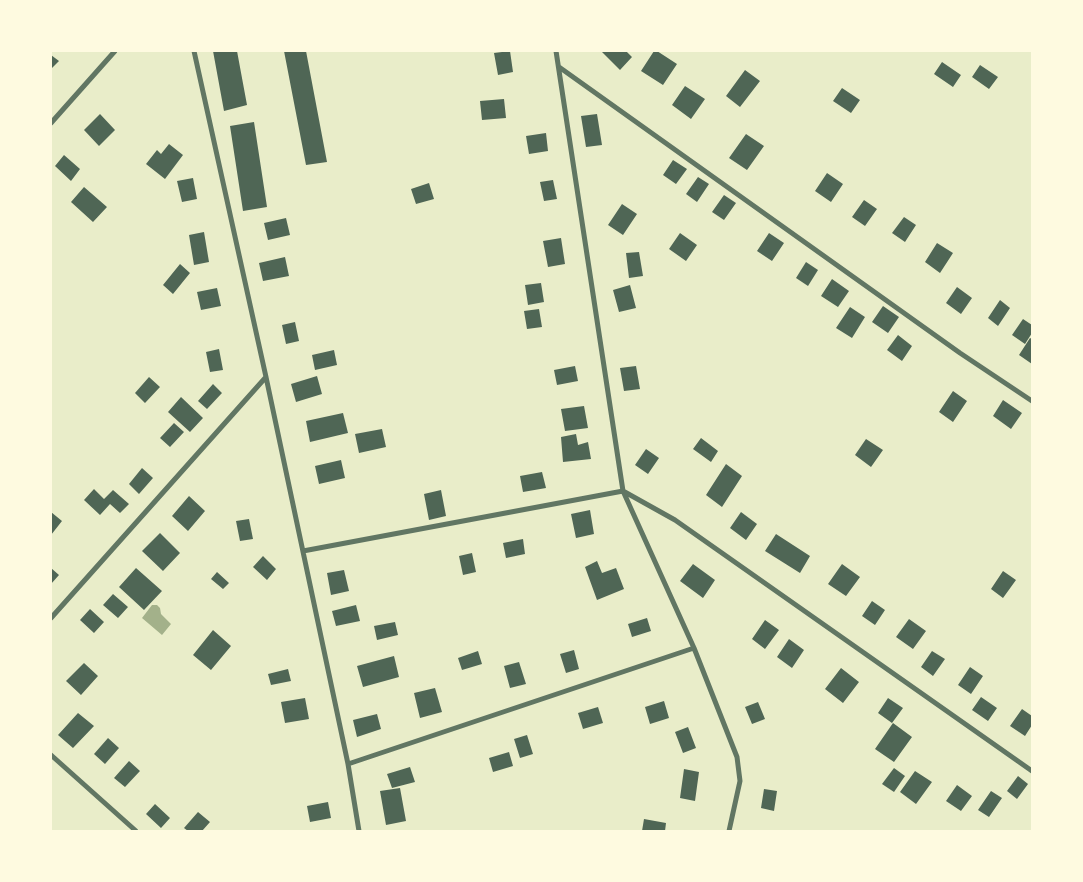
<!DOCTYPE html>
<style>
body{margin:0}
#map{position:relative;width:1083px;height:882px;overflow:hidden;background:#e9edc9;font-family:Commissioner,sans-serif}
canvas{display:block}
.frame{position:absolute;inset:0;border:52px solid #fefae0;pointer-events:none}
</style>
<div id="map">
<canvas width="1083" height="882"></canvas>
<div class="frame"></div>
</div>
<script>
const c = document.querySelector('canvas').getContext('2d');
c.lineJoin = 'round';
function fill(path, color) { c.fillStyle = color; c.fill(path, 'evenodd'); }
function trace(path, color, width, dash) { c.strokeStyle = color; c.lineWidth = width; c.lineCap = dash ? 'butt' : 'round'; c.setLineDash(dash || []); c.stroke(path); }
fill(new Path2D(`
 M152 605H157L160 608 161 614 171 624 162 635 142 618Z`), '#a3b18a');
fill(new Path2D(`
 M213 51H237L247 105 224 111Z
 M284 51H306L327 162 306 165Z
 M510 51 513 72 498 75 494 53Z
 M601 51H626L632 57 620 70Z
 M654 51H657L677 64 663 85 641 71Z
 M51 55 59 61 51 69Z
 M942 62 961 75 953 87 934 74Z
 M980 65 998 77 989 89 972 77Z
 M745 70 760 81 740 107 726 96Z
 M685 86 705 99 691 119 672 105Z
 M842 88 860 100 851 113 833 101Z
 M504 99 506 118 482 120 480 101Z
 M100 114 115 130 99 146 84 130Z
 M597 114 602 145 586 147 581 116Z
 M254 122 267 207 243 211 230 126Z
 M546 133 548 151 529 154 526 136Z
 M746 134 764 146 747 170 729 158Z
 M169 144 183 155 165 179 146 164 157 150 161 154Z
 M64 155 80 169 71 181 55 166Z
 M673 160 687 169 676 184 663 175Z
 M827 173 843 184 831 202 815 191Z
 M698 177 709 184 697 202 686 194Z
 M193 178 197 199 182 202 177 181Z
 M553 180 557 199 544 201 540 182Z
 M429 183 434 199 416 204 411 189Z
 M84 187 107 207 93 222 71 202Z
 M724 195 736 203 724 220 712 212Z
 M864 200 877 209 865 226 852 217Z
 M622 204 637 214 623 235 608 225Z
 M904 217 916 225 905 242 892 233Z
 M286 218 290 235 268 240 264 223Z
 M204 232 209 262 194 265 189 235Z
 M680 233 697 245 686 261 669 249Z
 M769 233 784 243 772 261 757 251Z
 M561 238 565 264 548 267 543 241Z
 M937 243 953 253 940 273 925 262Z
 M639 252 643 276 629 278 626 253Z
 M285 257 289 276 263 281 259 263Z
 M806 262 818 270 808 286 796 278Z
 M180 264 190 273 173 294 163 285Z
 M832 279 849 291 838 307 821 296Z
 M541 283 544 302 528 305 525 285Z
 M630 285 636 308 619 312 613 290Z
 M957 287 972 298 961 314 946 303Z
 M217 288 221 306 201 310 197 292Z
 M1000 300 1010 308 998 326 988 318Z
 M883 306 899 317 888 333 872 322Z
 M850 307 865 317 852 338 836 328Z
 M539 309 542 327 527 329 524 311Z
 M1023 319 1032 325V333L1025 344 1012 335Z
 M295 322 299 341 286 344 282 325Z
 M898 335 912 346 902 361 887 350Z
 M1030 338 1032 339V364L1019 355Z
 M219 349 223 370 210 372 206 352Z
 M334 350 337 365 315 370 312 355Z
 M575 366 578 381 557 385 554 370Z
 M636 366 640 389 624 391 620 368Z
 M317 376 322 394 296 402 291 384Z
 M149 377 160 387 145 403 135 393Z
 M213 384 222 393 207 409 198 401Z
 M953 391 967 401 953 422 939 412Z
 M181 397 203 418 190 432 168 412Z
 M1003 400 1022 413 1011 429 993 416Z
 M584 406 588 428 565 431 561 409Z
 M343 413 348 433 310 442 306 421Z
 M174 423 184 432 170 447 160 438Z
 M382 429 386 447 359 453 355 434Z
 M576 434 578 445 588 442 591 459 563 462 561 437Z
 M701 438 718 451 711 462 693 449Z
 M866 439 883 450 871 467 855 455Z
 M646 449 659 458 648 474 635 465Z
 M341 460 345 478 319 484 315 466Z
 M726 464 742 476 722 507 706 495Z
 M142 468 153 478 139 494 129 484Z
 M542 472 546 488 523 492 520 476Z
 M94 489 104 499 113 490 129 504 120 513 110 504 100 515 84 500Z
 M441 490 446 516 429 520 424 494Z
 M189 496 205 511 188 531 172 516Z
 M590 510 594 534 576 538 571 514Z
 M51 512 62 521 51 535Z
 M741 512 757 524 746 540 730 528Z
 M249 519 253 539 240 541 236 521Z
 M160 533 180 553 163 571 142 551Z
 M776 534 810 556 800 573 765 551Z
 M523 539 525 554 506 558 503 543Z
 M472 553 476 572 463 575 459 556Z
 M263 556 276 569 267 580 253 567Z
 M597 561 602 573 616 568 624 589 597 600 585 567Z
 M693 564 715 580 703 598 680 581Z
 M842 564 860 577 846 596 828 584Z
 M51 568 59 575 51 584Z
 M136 568 162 591 144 610 119 587Z
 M344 570 349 591 331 595 327 573Z
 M1003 571 1016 580 1003 598 991 589Z
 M217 572 229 583 223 589 211 579Z
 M113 594 128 607 118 618 103 605Z
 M872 601 885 610 875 625 862 616Z
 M356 605 360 621 336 626 332 611Z
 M90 609 104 622 94 633 80 620Z
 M647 618 651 631 632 637 628 624Z
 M909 619 926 631 913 649 896 637Z
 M765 620 779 630 765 649 752 639Z
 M395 622 398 635 377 640 374 626Z
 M213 630 231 646 211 670 193 655Z
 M789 639 804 650 792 668 777 657Z
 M574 650 579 669 566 673 560 654Z
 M478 651 482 664 462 670 458 658Z
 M932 651 945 659 933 676 921 667Z
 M394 656 399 677 363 687 357 666Z
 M519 662 526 684 510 688 504 666Z
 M84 663 98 676 81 695 66 681Z
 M970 667 983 676 971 694 958 685Z
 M841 668 859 682 843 703 825 689Z
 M288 669 291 681 271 685 268 674Z
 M435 688 442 712 420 718 414 693Z
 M981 697 997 708 988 721 972 710Z
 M305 698 309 719 285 723 281 702Z
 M888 698 903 708 892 723 878 713Z
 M664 701 669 718 650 724 645 707Z
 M758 702 765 719 752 724 745 707Z
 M598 707 603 723 583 729 578 713Z
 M1022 709 1032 716V725L1025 736 1010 726Z
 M78 713 94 726 73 748 58 735Z
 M377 714 381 729 357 737 353 720Z
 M893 723 912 737 894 762 875 749Z
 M688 727 696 748 683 753 675 732Z
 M527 735 533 754 520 758 514 739Z
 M108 738 119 748 105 764 94 754Z
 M509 752 513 766 493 772 489 758Z
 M129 761 140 771 125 787 114 778Z
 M410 767 415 782 392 788 387 774Z
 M894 768 905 776 894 792 882 784Z
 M684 769 699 772 695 801 680 798Z
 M915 771 932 782 916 804 900 792Z
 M1018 776 1028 784 1017 799 1007 791Z
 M957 785 972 796 961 811 946 801Z
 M400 788 406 821 386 825 380 791Z
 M764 789 777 791 774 811 761 808Z
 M991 791 1002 798 989 817 978 810Z
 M328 802 331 818 310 822 307 806Z
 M155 804 170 818 161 828 146 814Z
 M198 812 210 822 202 831H188L184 828Z
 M644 819 666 823 665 831H642Z`), '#4f6655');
trace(new Path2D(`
 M194 51 266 377 348 764 359 831
 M556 51 623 491 694 648 737 757 740 781 729 831
 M559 67 960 353 1032 401
 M51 123 115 51
 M303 551 623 491 675 520 1032 771
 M51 618 266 377
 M51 755 136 831
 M348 764 694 648`), '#617663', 5);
</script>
